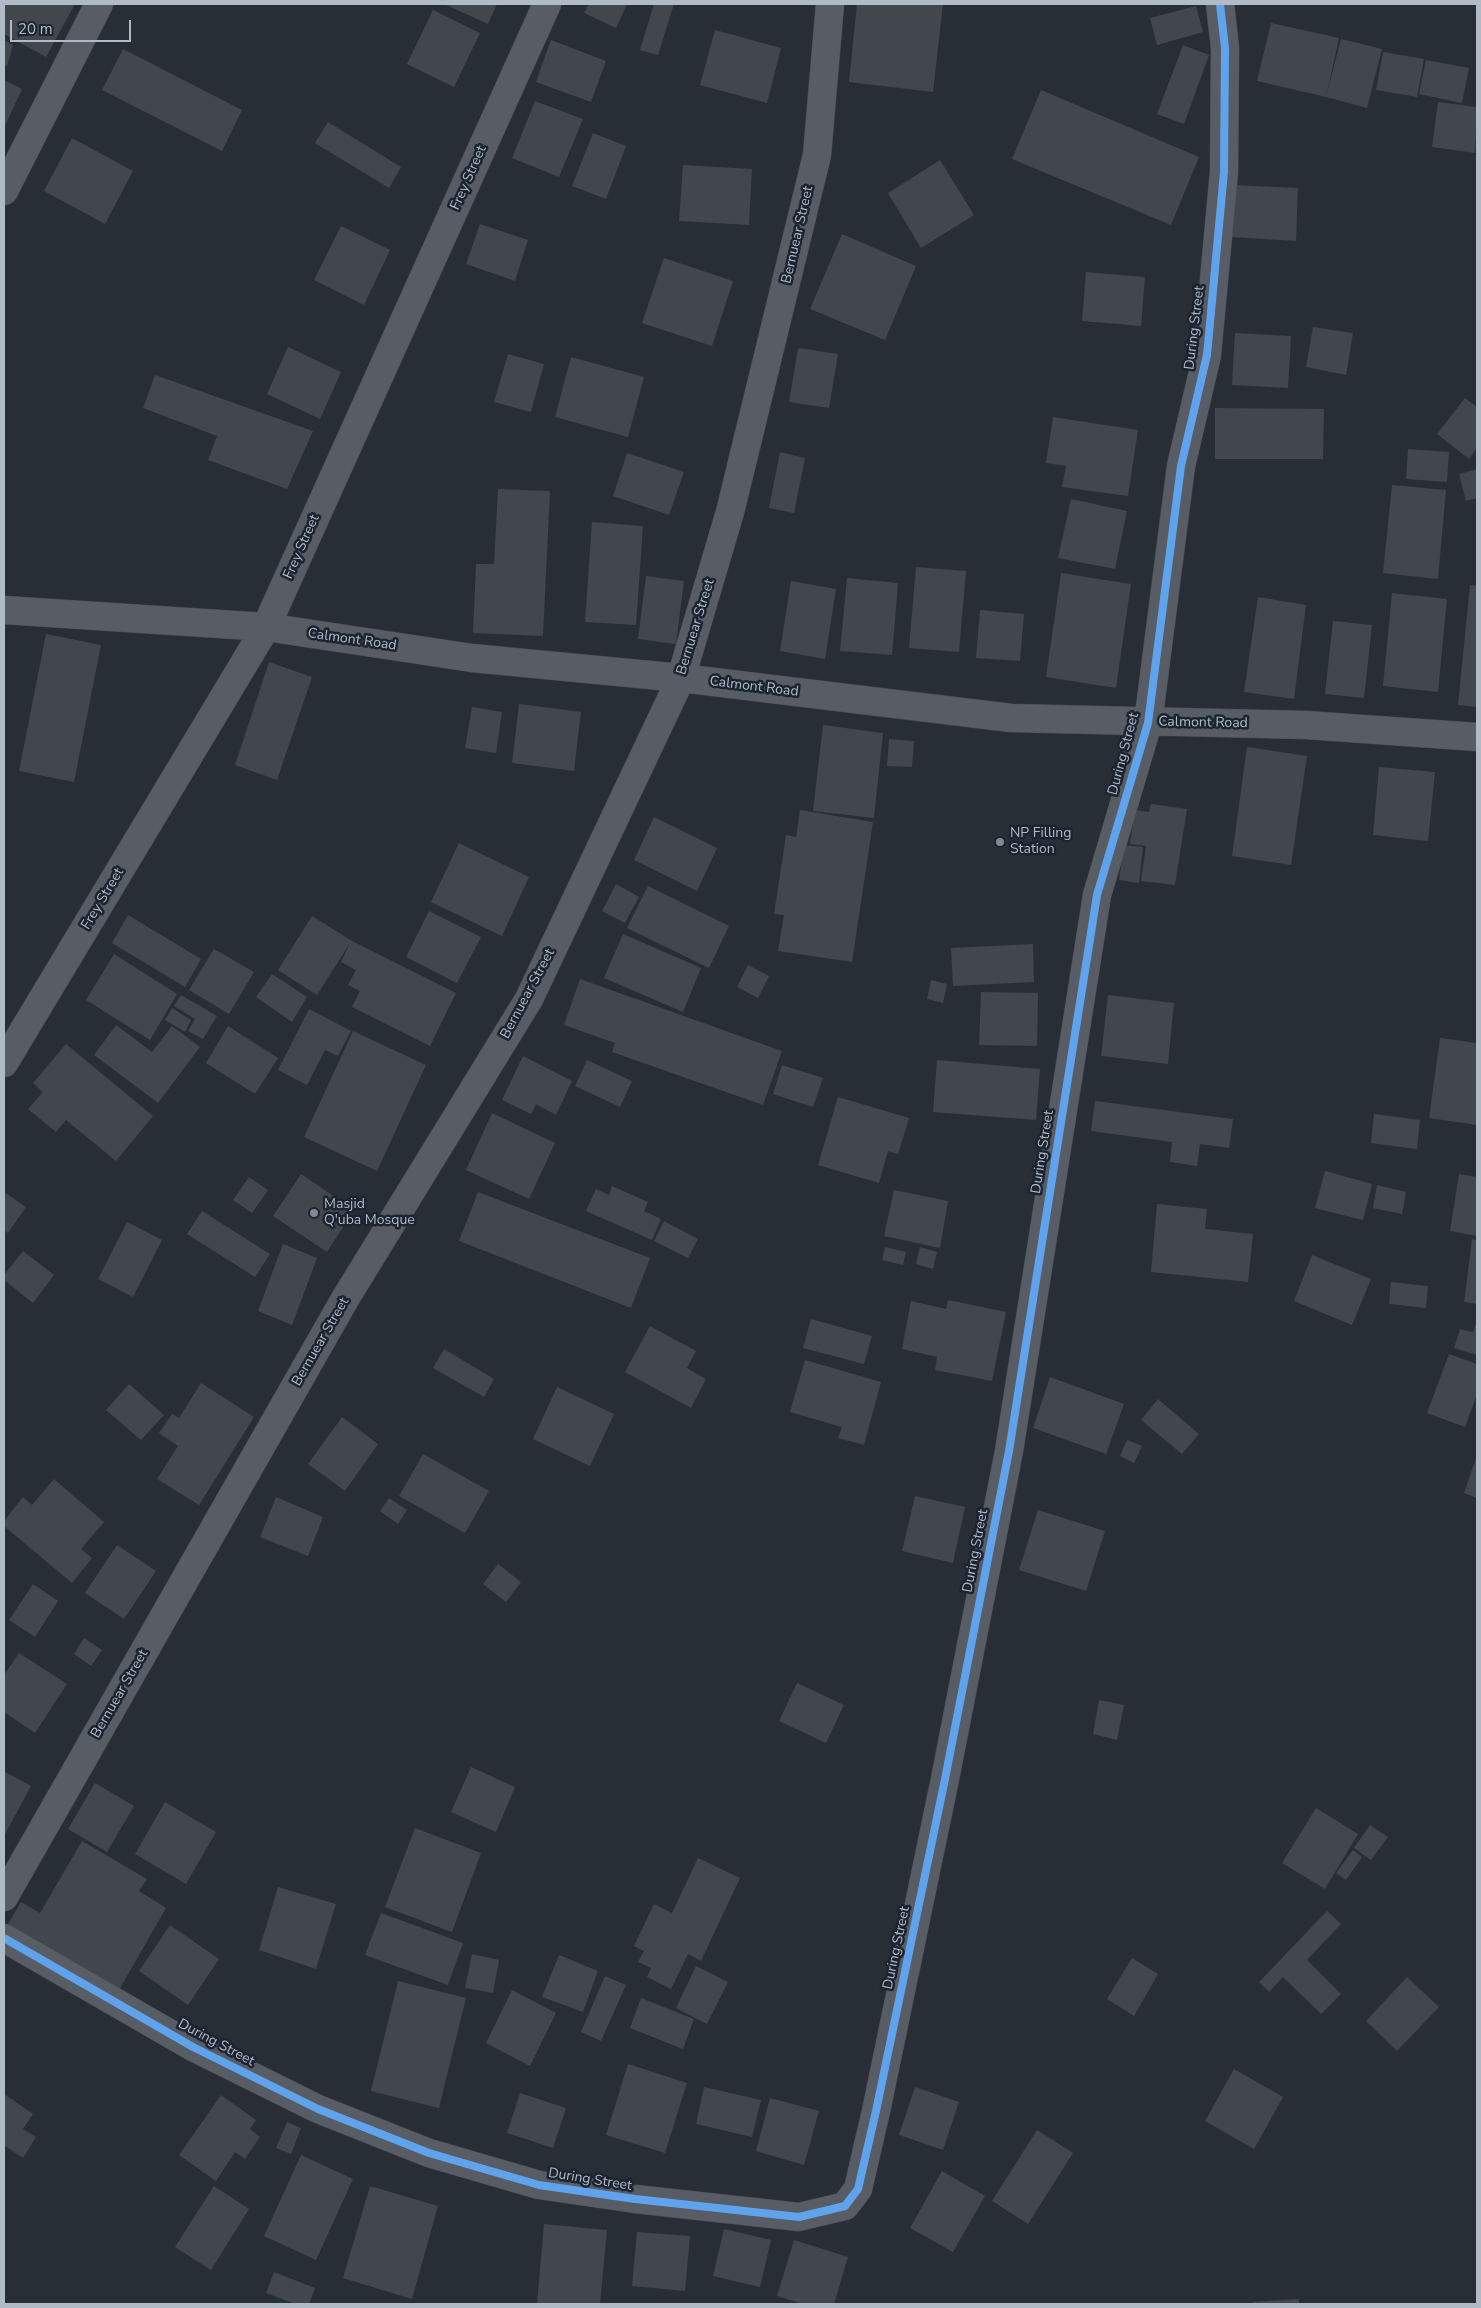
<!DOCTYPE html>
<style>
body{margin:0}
#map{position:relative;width:1481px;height:2308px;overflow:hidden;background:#282e35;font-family:"Nunito Sans",sans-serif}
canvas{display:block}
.frame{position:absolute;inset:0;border:5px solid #b1bac7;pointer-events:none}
.scale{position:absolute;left:10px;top:20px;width:121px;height:22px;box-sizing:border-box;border:2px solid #b1bac7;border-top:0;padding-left:6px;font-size:15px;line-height:18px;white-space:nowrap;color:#b1bac7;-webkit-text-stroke:4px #1b2430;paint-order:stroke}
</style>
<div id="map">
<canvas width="1481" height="2308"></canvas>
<div class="frame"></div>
<div class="scale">20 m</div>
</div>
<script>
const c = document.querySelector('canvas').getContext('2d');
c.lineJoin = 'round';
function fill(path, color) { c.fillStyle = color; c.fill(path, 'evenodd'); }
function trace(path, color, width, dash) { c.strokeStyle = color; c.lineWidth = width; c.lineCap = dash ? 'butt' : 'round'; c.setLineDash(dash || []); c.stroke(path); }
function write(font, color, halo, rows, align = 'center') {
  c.font = font + ' "Nunito Sans",sans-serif'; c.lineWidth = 5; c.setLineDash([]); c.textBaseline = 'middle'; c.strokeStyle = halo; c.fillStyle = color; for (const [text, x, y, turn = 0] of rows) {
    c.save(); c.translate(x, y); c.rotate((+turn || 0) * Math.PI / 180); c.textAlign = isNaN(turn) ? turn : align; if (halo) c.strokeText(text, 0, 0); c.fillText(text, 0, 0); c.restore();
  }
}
fill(new Path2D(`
 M4 4H75L46 57 4 34Z
 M444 4H497L488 24Z
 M589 4H627L616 28 584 13Z
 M654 4H674L658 55 640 50Z
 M857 4H943L933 92 849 82Z
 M1196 6 1203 32 1157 45 1150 18Z
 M433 10 480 33 454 87 407 64Z
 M1271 23 1339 38 1326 97 1257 81Z
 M715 30 781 48 767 103 700 85Z
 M1341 39 1382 49 1367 108 1326 97Z
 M4 40 13 45 7 66 4 65Z
 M551 40 606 61 591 102 536 82Z
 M1183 45 1209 55 1184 124 1157 114Z
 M123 49 242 110 222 151 102 90Z
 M1383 52 1424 59 1417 97 1376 90Z
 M1426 60 1469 68 1462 103 1419 94Z
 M4 80 22 89 4 128Z
 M1041 90 1199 157 1171 225 1012 159Z
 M535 101 583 119 559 177 512 158Z
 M1438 102 1477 107 1475 153 1432 147Z
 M328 122 401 167 389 188 315 143Z
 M593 133 626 146 606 199 572 186Z
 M72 138 133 171 105 224 44 191Z
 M940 160 974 215 921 248 888 193Z
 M683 165 752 169 749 225 679 221Z
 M1233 185 1298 188 1296 241 1231 237Z
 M480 224 528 240 515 281 466 264Z
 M341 226 390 250 364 305 314 280Z
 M842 234 916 266 885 340 810 309Z
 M664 258 733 281 712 346 642 323Z
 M1086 272 1145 277 1141 326 1082 321Z
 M1313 327 1353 333 1346 375 1306 367Z
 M1235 333 1291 336 1288 388 1232 385Z
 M288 347 341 372 320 419 267 394Z
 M798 348 838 354 829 408 789 402Z
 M508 354 544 364 531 412 494 402Z
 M571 357 644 377 628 437 555 417Z
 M155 375 313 431 287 489 208 460 217 436 143 408Z
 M1465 398 1477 407V448L1469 459 1437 434Z
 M1215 408 1324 409 1323 459H1215Z
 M1053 417 1138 430 1128 496 1062 487 1066 466 1046 463Z
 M1408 449 1449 452 1447 482 1406 479Z
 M780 452 805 458 794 513 769 508Z
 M627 453 684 472 669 515 613 496Z
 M1477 469V498L1466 501 1459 474Z
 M1392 485 1446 490 1438 579 1383 573Z
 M498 489 550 491 543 636 473 633 476 564H494Z
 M1071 499 1127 511 1115 569 1058 558Z
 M592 522 643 526 636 625 585 622Z
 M916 567 966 571 959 652 909 648Z
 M1061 573 1131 584 1116 688 1046 677Z
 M646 576 684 581 676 644 638 639Z
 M847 578 898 583 892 655 840 651Z
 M791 581 836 589 825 659 780 651Z
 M1470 585 1477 586V707L1458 705Z
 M1392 593 1447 599 1438 692 1383 686Z
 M1258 597 1306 605 1294 699 1244 692Z
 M980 610 1024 614 1020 661 976 658Z
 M1333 621 1372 625 1364 698 1325 694Z
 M46 634 101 645 74 782 19 771Z
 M269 662 312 677 277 780 235 765Z
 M519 704 581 712 574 771 512 763Z
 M472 707 502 712 496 753 465 748Z
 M823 725 883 733 874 818 813 811Z
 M889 739 914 741 912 767 887 766Z
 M1247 747 1307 756 1291 865 1232 856Z
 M1379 767 1435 772 1428 841 1373 835Z
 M1151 804 1187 809 1175 885 1141 881 1146 846 1130 844 1135 810 1149 812Z
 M800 810 873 822 852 962 778 951 784 915 774 914 786 835 796 837Z
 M654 817 717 848 697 891 634 860Z
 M459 843 529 877 502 936 431 902Z
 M1124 845 1143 847 1139 883 1119 880Z
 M616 884 639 897 625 923 602 911Z
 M648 886 729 926 709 968 627 928Z
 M429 911 481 937 457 983 406 957Z
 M128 915 201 959 185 987 112 943Z
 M312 916 352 941 456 993 430 1046 352 1007 360 991 348 985 356 970 341 962 350 943 317 995 278 970Z
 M623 934 701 968 683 1012 604 978Z
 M1033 944 1034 982 953 986 951 948Z
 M214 949 254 972 229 1014 189 990Z
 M114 954 177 994 150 1040 86 1000Z
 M748 965 769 976 758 998 737 987Z
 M272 974 307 997 292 1022 256 997Z
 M580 979 782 1051 763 1105 612 1052 615 1043 564 1025Z
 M931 980 947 984 943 1003 927 999Z
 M981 992 1038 993 1037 1046 979 1045Z
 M181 995 217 1016 203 1039 188 1031 195 1019 174 1006Z
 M1108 995 1174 1003 1168 1064 1101 1056Z
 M172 1008 191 1020 185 1032 165 1020Z
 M309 1009 351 1031 338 1056 325 1050 307 1085 278 1070Z
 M116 1025 152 1052 172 1026 200 1047 158 1103 94 1055Z
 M228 1026 278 1058 255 1094 206 1063Z
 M353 1031 426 1065 377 1171 304 1137Z
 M1440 1038 1477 1043V1125L1429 1118Z
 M66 1044 153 1116 116 1161 66 1120 56 1132 28 1109 43 1092 33 1083Z
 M523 1056 572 1081 556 1115 536 1104 531 1114 502 1100Z
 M587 1060 632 1081 620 1107 575 1086Z
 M937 1060 1040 1069 1036 1120 933 1112Z
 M782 1065 823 1078 813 1107 773 1094Z
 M838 1097 909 1118 898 1154 888 1151 879 1183 818 1165Z
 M1095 1101 1233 1119 1229 1148 1200 1144 1197 1166 1170 1162 1172 1142 1091 1131Z
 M492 1113 555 1143 529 1199 466 1170Z
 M1374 1114 1420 1120 1417 1149 1371 1143Z
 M1325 1171 1372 1184 1363 1220 1315 1208Z
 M301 1174 354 1210 327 1252 273 1216Z
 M1459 1174 1477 1177V1236L1450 1231Z
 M249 1177 268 1190 252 1213 233 1200Z
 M1377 1185 1406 1192 1402 1214 1373 1208Z
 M612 1186 648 1202 644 1211 661 1219 652 1240 586 1211 596 1189 609 1195Z
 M894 1190 948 1201 940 1248 884 1236Z
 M4 1192 26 1207 8 1233 4 1230Z
 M478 1192 650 1258 631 1308 459 1241Z
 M1157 1204 1207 1209 1205 1229 1253 1234 1248 1282 1151 1272Z
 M202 1211 270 1254 255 1277 187 1234Z
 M664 1221 698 1239 688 1258 654 1241Z
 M127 1222 162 1240 133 1297 98 1279Z
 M1472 1239 1477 1240V1304L1464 1302Z
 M283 1244 317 1258 292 1325 258 1311Z
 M885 1247 906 1252 903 1265 882 1260Z
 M920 1247 937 1252 933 1269 916 1264Z
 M23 1251 54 1275 33 1303 4 1280V1275Z
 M1312 1255 1371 1279 1352 1325 1294 1301Z
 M1391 1282 1428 1286 1426 1308 1389 1304Z
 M948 1300 1006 1312 992 1381 935 1370 937 1357 902 1349 911 1301 946 1309Z
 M811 1319 872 1336 864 1364 803 1348Z
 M1477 1320V1355L1454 1348 1460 1329 1473 1332Z
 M650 1326 696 1351 687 1368 706 1379 691 1408 625 1372Z
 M444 1349 494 1379 484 1397 433 1368Z
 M1449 1354 1477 1364V1394L1465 1427 1427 1413Z
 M805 1360 881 1382 864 1445 838 1438 842 1427 790 1412Z
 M1050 1377 1124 1404 1106 1454 1033 1428Z
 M201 1383 254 1417 199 1505 157 1479 178 1446 159 1433 172 1414 179 1418Z
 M129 1384 164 1415 141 1440 106 1410Z
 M557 1387 614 1414 590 1466 533 1439Z
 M1158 1399 1199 1434 1182 1454 1141 1420Z
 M342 1417 378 1444 345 1491 308 1464Z
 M1127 1440 1142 1446 1134 1463 1120 1456Z
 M423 1454 489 1491 465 1533 399 1496Z
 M1477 1455V1498L1464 1493Z
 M54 1479 104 1522 81 1549 92 1558 72 1583 4 1526V1521L23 1497 32 1505Z
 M915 1496 965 1507 953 1563 902 1551Z
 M276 1497 323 1517 308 1556 260 1537Z
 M389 1498 407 1510 398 1524 380 1511Z
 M1038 1510 1105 1531 1086 1591 1019 1570Z
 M117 1545 156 1571 124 1619 85 1593Z
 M498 1564 521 1582 506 1602 483 1584Z
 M33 1584 58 1601 35 1637 9 1620Z
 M84 1638 102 1650 91 1666 74 1654Z
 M19 1653 67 1684 35 1733 4 1712V1675Z
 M797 1683 844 1705 826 1743 779 1721Z
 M1099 1700 1124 1705 1117 1740 1093 1734Z
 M471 1767 515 1787 496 1832 451 1812Z
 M4 1771 31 1786 4 1836Z
 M95 1783 134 1806 107 1852 68 1829Z
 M165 1802 216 1832 186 1884 135 1854Z
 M1316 1808 1358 1834 1325 1889 1282 1863Z
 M1370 1825 1388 1837 1371 1860 1354 1848Z
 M415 1828 481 1853 452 1932 385 1907Z
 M82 1841 147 1879 139 1891 166 1908 119 1990 8 1924 21 1902 40 1913Z
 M1353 1850 1362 1857 1346 1880 1336 1873Z
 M698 1858 740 1878 701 1961 688 1954 671 1989 647 1977 651 1968 638 1962 644 1951 634 1946 654 1904 672 1913Z
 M278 1887 336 1904 316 1969 259 1950Z
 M1327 1911 1341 1924 1307 1960 1341 1994 1321 2014 1283 1977 1269 1992 1259 1982Z
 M381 1913 463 1943 448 1985 365 1955Z
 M170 1925 219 1959 188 2005 139 1971Z
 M472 1954 499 1960 493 1993 465 1988Z
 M559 1955 598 1971 583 2012 542 1997Z
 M1132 1958 1158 1974 1134 2016 1107 1999Z
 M696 1966 728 1982 707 2024 676 2008Z
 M605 1976 626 1985 601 2041 581 2032Z
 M1407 1977 1439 2007 1397 2051 1366 2021Z
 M398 1981 466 1998 439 2108 371 2091Z
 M512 1990 556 2013 530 2066 486 2043Z
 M641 1998 694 2019 683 2049 630 2028Z
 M628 2064 687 2083 665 2153 606 2135Z
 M1234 2069 1283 2097 1254 2149 1205 2121Z
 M704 2087 761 2100 752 2137 696 2124Z
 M915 2087 959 2102 943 2150 899 2135Z
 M520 2093 566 2108 553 2148 507 2133Z
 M4 2094 33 2114 23 2129 36 2137 23 2158 4 2145Z
 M221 2095 256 2120 250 2129 260 2137 245 2159 235 2152 216 2181 179 2155Z
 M770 2098 819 2111 804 2165 756 2151Z
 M287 2122 301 2128 291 2154 276 2148Z
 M1037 2130 1073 2153 1028 2224 992 2201Z
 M301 2155 353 2179 316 2260 264 2236Z
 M942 2171 985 2196 953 2252 910 2228Z
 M214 2186 249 2209 211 2270 175 2247Z
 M370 2186 438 2206 412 2299 343 2278Z
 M544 2224 607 2230 600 2304H537Z
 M724 2229 771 2240 760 2287 713 2276Z
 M637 2232 690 2236 685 2291 632 2286Z
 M794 2240 848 2257 834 2304H803L777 2296Z
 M274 2272 315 2288 309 2304H295L266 2293Z
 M1299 2299V2304H1253V2302Z`), '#42474e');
const minor = new Path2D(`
 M4 191 99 4
 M4 610 266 627 472 658 681 678 1011 718 1306 725 1477 737
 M4 1063 266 627 547 4
 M4 1897 345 1299 529 999 681 678 730 512 817 155 830 4
 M4 1938 193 2047 318 2109 429 2153 539 2185 635 2199 799 2217 845 2206 858 2189 876 2111 945 1779 1009 1451 1097 895 1148 723 1181 466 1207 355 1224 172 1225 48 1220 4`);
trace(minor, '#464a50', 29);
trace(minor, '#585c64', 28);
trace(new Path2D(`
 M4 1938 193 2047 318 2109 429 2153 539 2185 635 2199 799 2217 845 2206 858 2189 876 2111 945 1779 1009 1451 1097 895 1148 723 1181 466 1207 355 1224 172 1225 48 1220 4`), '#60a3ed', 8);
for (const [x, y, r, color] of [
 [1000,842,5,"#818994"],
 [314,1213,5,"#818994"]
]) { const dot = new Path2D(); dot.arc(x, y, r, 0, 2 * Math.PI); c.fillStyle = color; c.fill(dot); trace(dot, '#1b2430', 2); }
write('14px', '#b1bac7', '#1b2430', [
 ["Frey Street",469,178,-66],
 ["Bernuear Street",798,235,-77],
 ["During Street",1195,328,-83],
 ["Frey Street",302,547,-66],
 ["Bernuear Street",696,627,-73],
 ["Calmont Road",352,640,8],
 ["Calmont Road",754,687,7],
 ["Calmont Road",1203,723,1],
 ["During Street",1124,754,-75],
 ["Frey Street",103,899,-59],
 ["Bernuear Street",528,994,-62],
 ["During Street",1043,1152,-81],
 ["Bernuear Street",321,1342,-60],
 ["During Street",976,1551,-79],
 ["Bernuear Street",120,1694,-60],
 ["During Street",897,1948,-78],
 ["During Street",216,2043,28],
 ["During Street",590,2180,9]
]);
write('14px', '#b1bac7', '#1b2430', [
 ["NP Filling",1010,834],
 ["Station",1010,850],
 ["Masjid",324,1205],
 ["Q'uba Mosque",324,1221]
], 'left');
</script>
